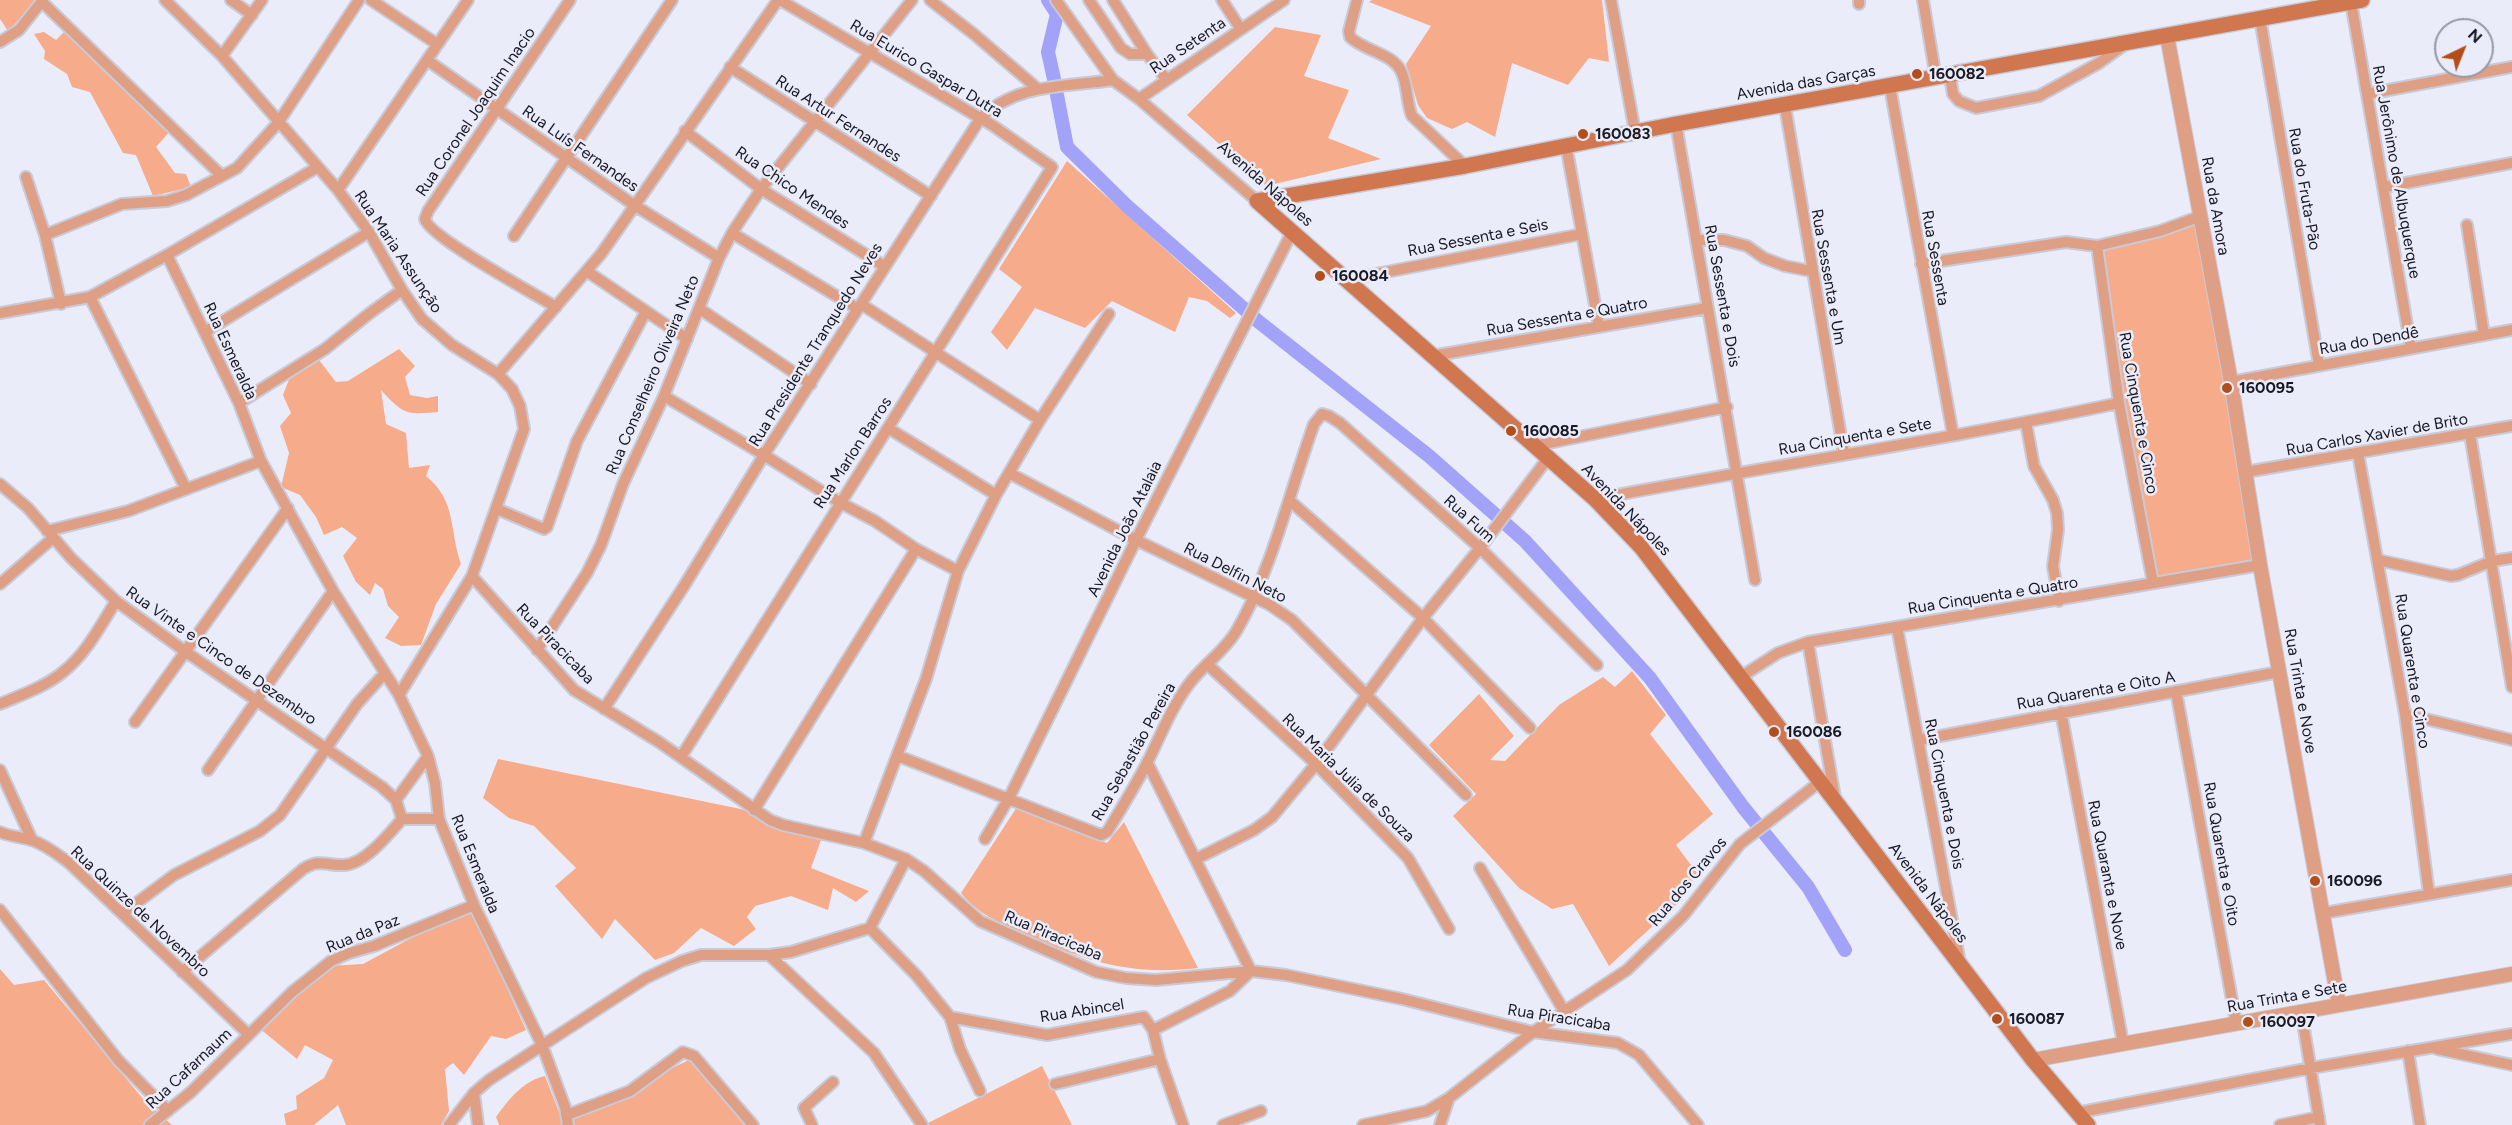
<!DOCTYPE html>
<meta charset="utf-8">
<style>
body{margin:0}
#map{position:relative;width:2512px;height:1125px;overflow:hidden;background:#ebecfa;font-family:Figtree,sans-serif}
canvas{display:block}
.north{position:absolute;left:2434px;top:18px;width:60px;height:60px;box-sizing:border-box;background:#ebecfa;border:2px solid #9798a5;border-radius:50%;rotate:43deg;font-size:16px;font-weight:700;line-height:24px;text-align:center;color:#191925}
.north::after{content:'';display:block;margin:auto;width:21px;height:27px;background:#b24e1b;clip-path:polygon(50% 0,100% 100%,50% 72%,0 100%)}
</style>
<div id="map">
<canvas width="2512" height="1125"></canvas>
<div class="north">N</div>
</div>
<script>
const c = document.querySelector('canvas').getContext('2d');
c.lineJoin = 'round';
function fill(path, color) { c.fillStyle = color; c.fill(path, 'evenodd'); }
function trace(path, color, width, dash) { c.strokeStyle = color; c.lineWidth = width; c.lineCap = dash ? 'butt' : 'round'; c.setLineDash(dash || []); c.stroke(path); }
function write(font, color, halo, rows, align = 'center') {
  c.font = font + ' Figtree,sans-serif'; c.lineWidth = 5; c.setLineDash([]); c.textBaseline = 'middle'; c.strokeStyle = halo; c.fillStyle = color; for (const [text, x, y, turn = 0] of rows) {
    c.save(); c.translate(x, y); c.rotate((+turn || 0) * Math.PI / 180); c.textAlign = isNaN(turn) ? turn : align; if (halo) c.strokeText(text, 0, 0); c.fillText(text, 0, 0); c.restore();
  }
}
fill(new Path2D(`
 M0 0H38L8 31 0 19Z
 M1372 0H1602L1609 62 1589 58 1568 85 1512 63 1495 137 1467 122 1452 129 1427 118 1418 105 1406 64 1431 26 1369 2Z
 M1275 27 1321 35 1304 76 1349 90 1328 138 1381 159 1266 186 1187 115Z
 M66 30 173 128 156 147 175 173 186 174 191 187 153 196 136 155 123 153 90 92 72 87 67 74 44 59 45 51 34 34 44 32 56 40Z
 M1067 161 1236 313 1230 318 1207 301 1189 297 1175 332 1112 301 1085 328 1035 308 1007 350 991 332 1022 287 999 269Z
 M2201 216 2260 565 2153 583 2097 246Z
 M399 349 415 366 405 377 410 395 427 398 438 396V412C406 415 403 414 381 390L386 424 406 433 409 468 430 465 426 476C457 501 449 530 461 564L436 604 421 645 401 646 385 638 399 617 388 606 383 589 375 583 370 595 356 582 343 556 357 538 342 527 324 535 316 517 300 495 281 487 289 453 280 426 291 413 283 395 290 377 319 360 336 382 348 381Z
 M1632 671 1666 715 1650 734 1713 814 1676 845 1697 873 1680 901 1609 966 1573 904 1552 909 1519 888 1453 816 1476 794 1429 745 1479 694 1514 736 1490 760 1505 761 1559 705 1603 677 1615 687Z
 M498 759 760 813 821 840 811 868 869 891 856 902 833 888 828 910 791 896 755 906 747 917 756 929 734 946 701 928 674 953 655 960 615 919 602 939 555 886 576 868 534 826 509 818 483 798Z
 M1017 807 1107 843 1124 822 1198 968C1130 976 1084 961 1023 933 997 921 979 915 961 893Z
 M473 913 526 1030 506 1039 491 1036 464 1075 453 1063 445 1069 449 1111 441 1125H346L338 1105 314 1125H286L284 1114 297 1109 296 1096 324 1078 333 1060 305 1045 297 1059 259 1028 329 966 363 964 428 929Z
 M0 969 14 985 44 980 144 1100 172 1125H0Z
 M691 1059 744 1125H573L572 1120 634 1092 645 1081Z
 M1042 1066 1072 1125H929L928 1123Z
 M545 1076 564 1125H499L496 1117C509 1099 523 1081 545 1076Z`), '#f6ab8b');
trace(new Path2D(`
 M1048 0 1057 14 1048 52 1054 79
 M1057 95 1067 147 1127 206 1259 322 1429 456 1525 541 1650 678 1743 807 1808 887 1845 950`), '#a2a2f9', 14);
const minor = new Path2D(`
 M165 0 222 56 338 190 369 232 402 290 422 319 452 345 498 374 512 389 520 406 524 429 472 576 399 695
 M231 0 252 15
 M371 0 437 44
 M930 0 975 35 1038 89
 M1056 0 1113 80 1139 99 1257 201
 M1089 0 1121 48 1130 54H1147
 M1113 0 1147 54 1166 79
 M1222 0 1240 28
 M1357 0 1349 31 1350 37C1364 51 1392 53 1401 71 1408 84 1406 102 1412 116L1465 166
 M1611 0 1635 132
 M1859 0V4
 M1923 0 1936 78
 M42 2 222 176
 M2351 2 2411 348
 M2260 18 2319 365
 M0 42 19 30 43 0
 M222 56 262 0
 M427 60 634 205 719 258
 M730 67 931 196
 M1950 76 1953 94 1959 101 1976 108 2039 96 2099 63 2124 45
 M1890 87 1953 435
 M2367 94 2512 67
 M1139 99 1284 0
 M1785 106 1844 454
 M1676 124C1703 276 1730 428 1755 580
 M685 131 761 189 884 266
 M1566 145 1599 327
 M26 177 45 235 61 304
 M2385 187 2512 163
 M338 190 468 0
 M2467 225 2484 335
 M732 233 858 309
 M45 235 122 204 167 201 186 195 237 168 278 123 359 0
 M514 236 672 0
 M1697 240H1724L1747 246 1764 258 1785 266 1811 271
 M2097 246 2119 403 2153 583
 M167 255 239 403 261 461 333 591 399 695 428 756 435 783 439 819 474 905 542 1045 565 1107 568 1125
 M1921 264 2066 242 2097 246 2160 231 2201 216
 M588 272 687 339
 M1345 280 1582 234
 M90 297 186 489
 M861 304 1040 420
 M556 307C535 294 429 237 425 219L428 211 570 0
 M700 309 811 384
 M0 313 90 297 167 255 318 167
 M205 332 369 232
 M1432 356 1707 308
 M498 374 601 254 778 0
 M2231 382 2512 330
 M664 396 764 455 839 502 875 521 916 549 958 571
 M239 403 325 349 370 313 402 290
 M2026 423 2034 466 2053 500 2057 513 2058 530 2053 566 2059 601
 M888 428 996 495
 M2470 434 2512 687
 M1534 446 1727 407
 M2358 453 2405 714 2429 894
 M2246 472 2512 426
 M1009 473 1136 540 1270 605 1292 620 1466 795
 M0 484 28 508 71 558 116 601 186 652 382 787 396 800 402 819H439
 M1595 499C1770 466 1945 440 2119 403
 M1289 500 1423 618 1530 728
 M497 509 544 529 547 527 577 441 646 311
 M47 531 128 511 261 461
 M2378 560 2451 576 2458 575 2492 561 2512 558
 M472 576 574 690 659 742 770 820 783 825 864 843 906 859 924 871 980 921 1096 972 1126 978 1156 980 1251 971 1286 975 1402 999 1533 1032 1618 1043 1639 1055 1698 1125
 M0 584 53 538
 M1897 627 1960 963
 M1808 642 1835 798
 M537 650 587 573 601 545 623 484 664 396 719 258 732 233 761 189 912 0
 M1207 664 1316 764 1408 858 1449 929
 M1739 678 1778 653 1808 642 2260 565
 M2176 691 2236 1022
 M0 704C21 695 45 687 63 672 86 654 101 625 116 601
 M604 709 684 586 764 455 980 119C1015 83 1066 87 1113 80
 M2061 712 2123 1043
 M2405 714 2512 740
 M135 722 288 508
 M1919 740 2279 672
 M898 756 1101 835 1107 832C1121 809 1136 785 1148 761 1161 735 1171 708 1189 684 1203 665 1225 651 1237 630 1272 570 1290 490 1314 424L1322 414 1329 416 1340 423 1480 548 1597 665
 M681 757 1052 167 992 125 780 0
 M1147 762 1251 971
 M0 770 32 840
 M208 770 333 591
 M396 800 428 756
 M754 810 916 549
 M0 832C11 837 23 837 34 841 47 846 57 854 68 862L248 1034
 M985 839 1009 798 1136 540 1292 232
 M864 843 926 679 958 571 996 495 1040 420 1109 314
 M1196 859 1254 830 1272 817 1316 764 1423 618 1480 548 1548 458
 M1480 868 1564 1011
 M0 910 118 1060 168 1111
 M123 913 174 875 260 831 280 815 357 704 384 674
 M2324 913 2512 880
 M870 928 917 976 950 1017 960 1049 980 1091
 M769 955 874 1053 922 1125
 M182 972 303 869C321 858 326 866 344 865 365 864 389 834 402 819
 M2301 1011 2320 1125
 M950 1017 1047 1035 1144 1017 1153 1030 1160 1059 1183 1125
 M1153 1030 1230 991 1251 971
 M2437 1049 2512 1065
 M2408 1051 2420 1125
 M1055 1084 1160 1059
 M474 1093 478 1125
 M2076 1113 2311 1068 2512 1034
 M567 1115 630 1091 683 1052 694 1056 753 1125
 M150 1125 191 1092 292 992 331 961 349 953 374 946 474 905
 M449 1125 474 1093 489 1080 646 978 682 961 701 955H769L791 952 870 928 906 859
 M812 1125 804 1108 833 1082
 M1223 1125 1261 1111
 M1363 1125 1427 1111 1449 1098 1533 1032 1627 970 1683 916 1740 844 1821 781
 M1440 1125 1449 1098
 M2280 1125 2319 1117`);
const tertiary = new Path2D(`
 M2167 36 2231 382 2260 565 2339 1005
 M2033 1060 2512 974`);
const secondary = new Path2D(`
 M1257 201 1595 499 1641 547 2033 1060 2088 1125
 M1257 201 1465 166 1676 124 2362 0`);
trace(minor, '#c9cad8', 14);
trace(tertiary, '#c9cad8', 16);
trace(secondary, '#c9cad8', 18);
trace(minor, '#de9f85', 10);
trace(tertiary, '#de9f85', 14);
trace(secondary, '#d1774f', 15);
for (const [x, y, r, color] of [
 [1917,74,6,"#b24e1b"],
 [1583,134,6,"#b24e1b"],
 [1320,276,6,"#b24e1b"],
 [2227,388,6,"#b24e1b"],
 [1511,431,6,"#b24e1b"],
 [1774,732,6,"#b24e1b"],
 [2315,881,6,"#b24e1b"],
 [1997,1019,6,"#b24e1b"],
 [2248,1022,6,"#b24e1b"]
]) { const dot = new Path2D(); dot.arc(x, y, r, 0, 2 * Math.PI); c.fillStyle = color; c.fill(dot); trace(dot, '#ebecfa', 2); }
write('16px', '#191925', '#ebecfa', [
 ["Rua Setenta",1188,46,-34],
 ["Rua Eurico Gaspar Dutra",926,69,31],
 ["Avenida das Garças",1806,83,-10],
 ["Rua Coronel Joaquim Inacio",476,112,-56],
 ["Rua Artur Fernandes",838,119,33],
 ["Rua Luís Fernandes",580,149,35],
 ["Rua Jerônimo de Albuquerque",2396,172,80],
 ["Avenida Nápoles",1265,184,41],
 ["Rua Chico Mendes",792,188,34],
 ["Rua do Fruta-Pão",2304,189,80],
 ["Rua da Amora",2215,206,80],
 ["Rua Sessenta e Seis",1478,238,-11],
 ["Rua Maria Assunção",398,252,56],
 ["Rua Sessenta",1935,258,80],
 ["Rua Sessenta e Um",1828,277,80],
 ["Rua Sessenta e Dois",1722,296,80],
 ["Rua Sessenta e Quatro",1567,317,-10],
 ["Rua do Dendê",2369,341,-10],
 ["Rua Presidente Tranquedo Neves",816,345,-58],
 ["Rua Esmeralda",230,351,65],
 ["Rua Conselheiro Oliveira Neto",653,375,-67],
 ["Rua Cinquenta e Cinco",2138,413,80],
 ["Rua Carlos Xavier de Brito",2377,435,-10],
 ["Rua Cinquenta e Sete",1855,437,-10],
 ["Rua Marlon Barros",853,453,-57],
 ["Avenida Nápoles",1626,510,46],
 ["Rua Fum",1469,519,42],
 ["Avenida João Atalaia",1125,529,-64],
 ["Rua Delfin Neto",1235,573,27],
 ["Rua Cinquenta e Quatro",1993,596,-9],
 ["Rua Piracicaba",555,644,46],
 ["Rua Vinte e Cinco de Dezembro",221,656,35],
 ["Rua Quarenta e Cinco",2412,671,81],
 ["Rua Quarenta e Oito A",2096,691,-10],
 ["Rua Trinta e Nove",2300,691,80],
 ["Rua Sebastião Pereira",1134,752,-61],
 ["Rua Maria Julia de Souza",1348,778,44],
 ["Rua Cinquenta e Dois",1944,794,79],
 ["Rua Quarenta e Oito",2221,854,80],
 ["Rua Esmeralda",475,864,68],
 ["Rua Quaranta e Nove",2107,875,79],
 ["Rua dos Cravos",1688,882,-50],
 ["Avenida Nápoles",1928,893,53],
 ["Rua Quinze de Novembro",140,912,43],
 ["Rua da Paz",363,934,-22],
 ["Rua Piracicaba",1053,936,23],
 ["Rua Trinta e Sete",2287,997,-10],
 ["Rua Abincel",1082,1011,-9],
 ["Rua Piracicaba",1559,1018,9],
 ["Rua Cafarnaum",189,1069,-43]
]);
write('bold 16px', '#191925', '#ebecfa', [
 ["160082",1929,74],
 ["160083",1595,134],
 ["160084",1332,276],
 ["160095",2239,388],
 ["160085",1523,431],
 ["160086",1786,732],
 ["160096",2327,881],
 ["160087",2009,1019],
 ["160097",2260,1022]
], 'left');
</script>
